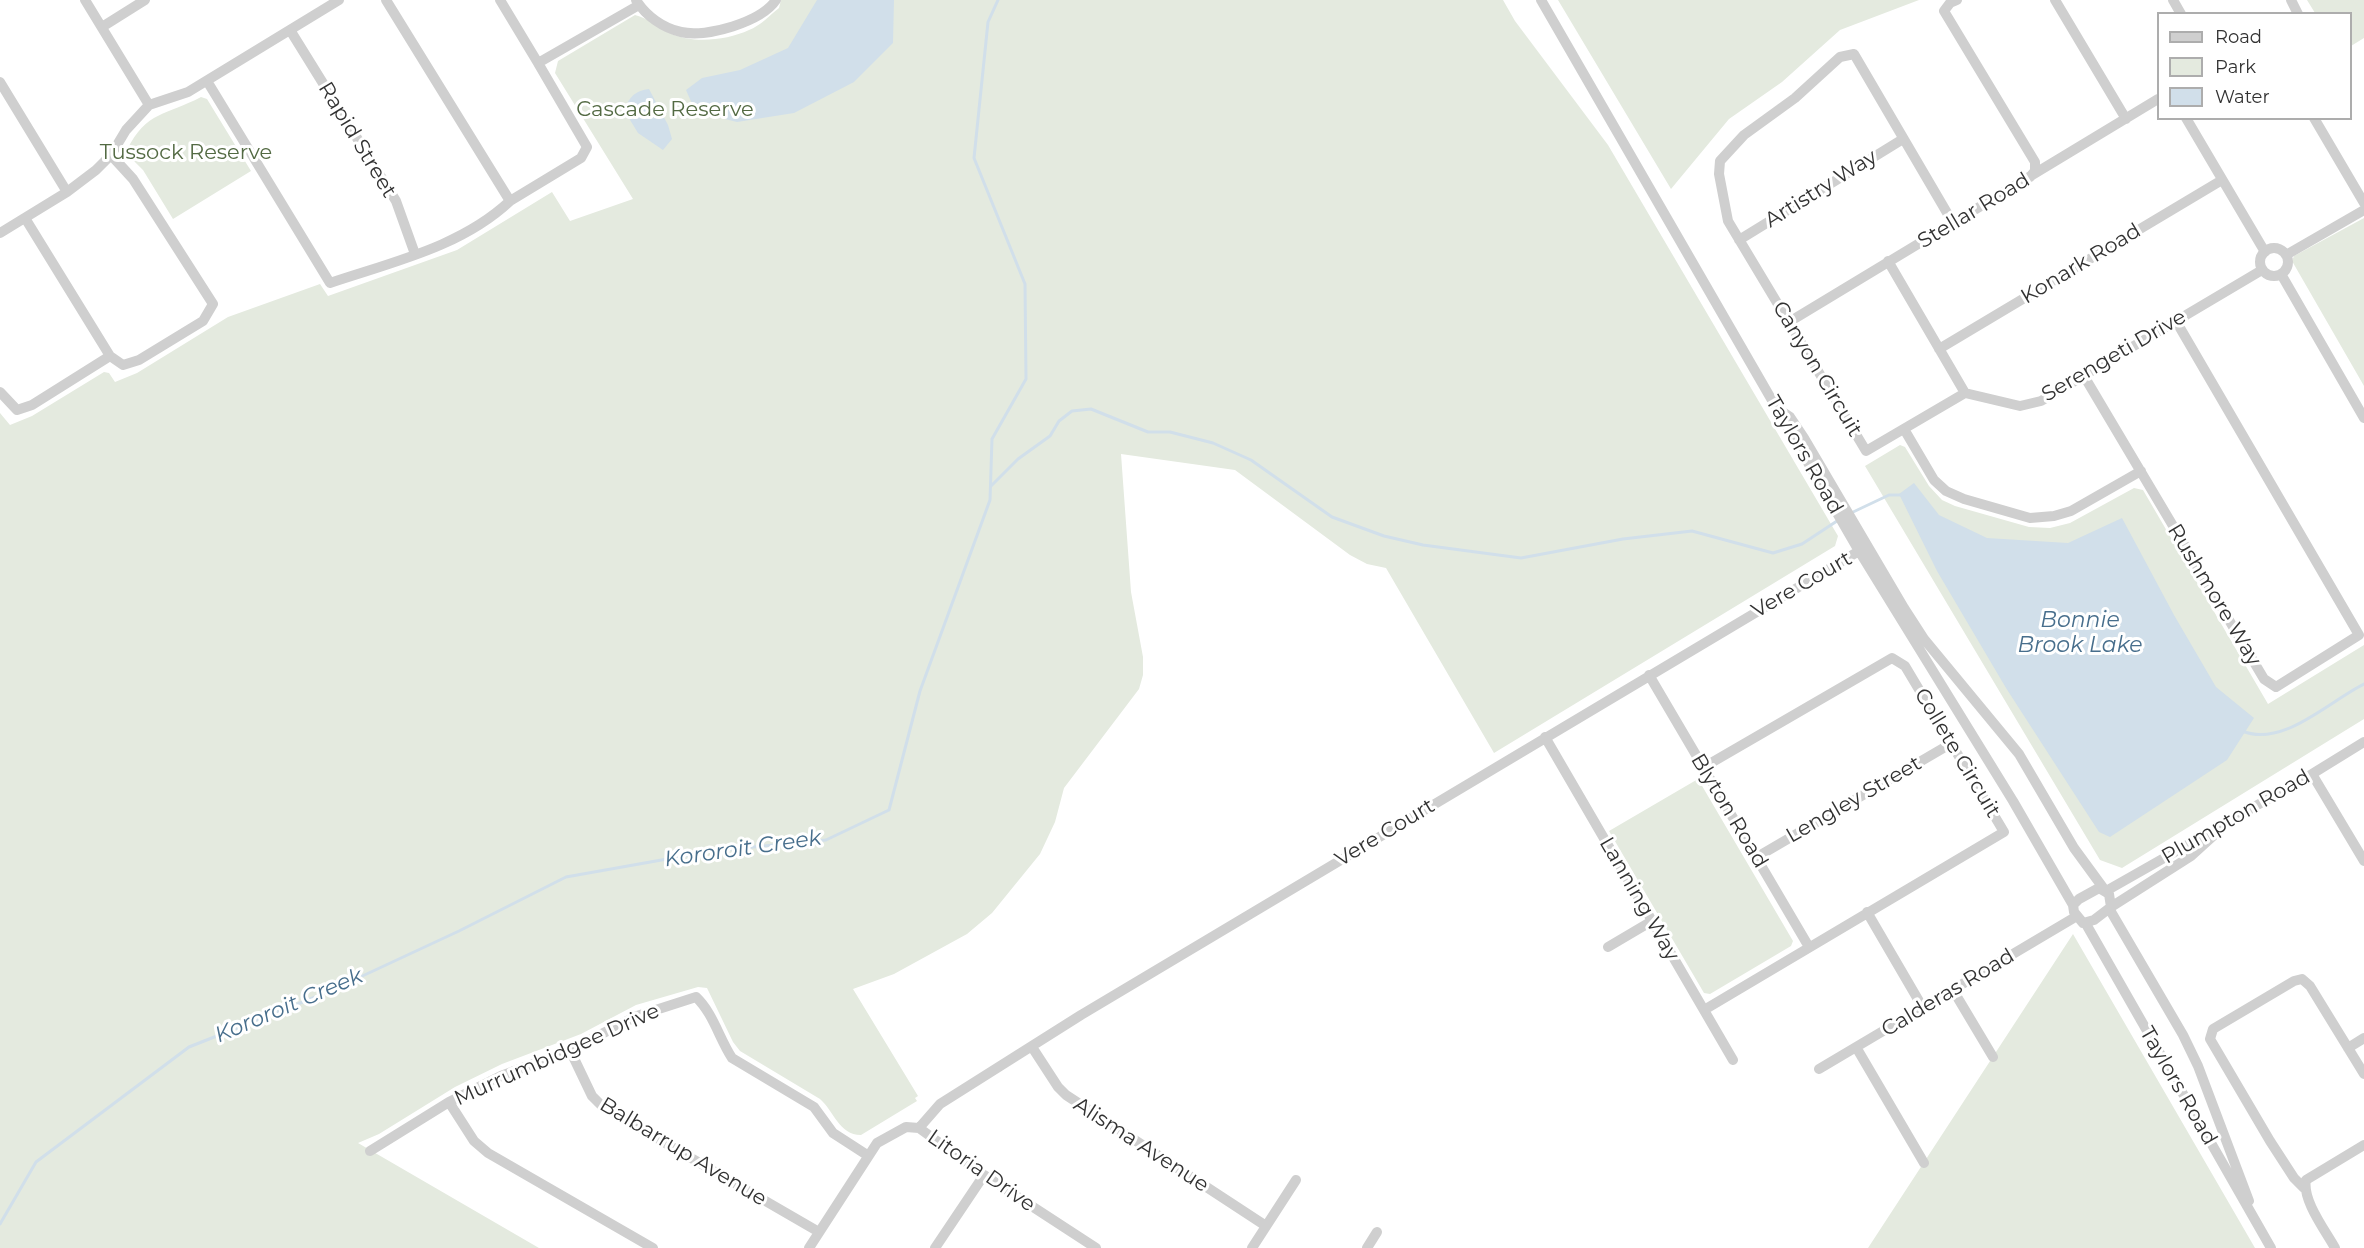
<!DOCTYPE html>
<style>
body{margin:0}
#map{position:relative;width:2364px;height:1248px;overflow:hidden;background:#fff;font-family:Montserrat,sans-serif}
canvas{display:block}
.legend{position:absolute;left:2157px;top:12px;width:195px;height:108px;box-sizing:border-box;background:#fff;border:2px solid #adadad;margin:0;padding:8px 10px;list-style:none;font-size:18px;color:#323232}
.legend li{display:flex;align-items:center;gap:12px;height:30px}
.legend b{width:30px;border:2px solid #adadad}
</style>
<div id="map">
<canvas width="2364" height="1248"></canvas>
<ul class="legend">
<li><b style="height:8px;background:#cfcfcf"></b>Road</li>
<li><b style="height:16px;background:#e4eadf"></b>Park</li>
<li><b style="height:16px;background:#d1dfea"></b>Water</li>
</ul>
</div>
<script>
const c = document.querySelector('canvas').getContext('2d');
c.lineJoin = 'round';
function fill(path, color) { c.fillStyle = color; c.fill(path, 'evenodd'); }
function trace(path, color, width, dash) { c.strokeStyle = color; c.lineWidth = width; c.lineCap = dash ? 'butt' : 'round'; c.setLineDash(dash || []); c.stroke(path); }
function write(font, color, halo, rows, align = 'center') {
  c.font = font + ' Montserrat,sans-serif'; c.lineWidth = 6; c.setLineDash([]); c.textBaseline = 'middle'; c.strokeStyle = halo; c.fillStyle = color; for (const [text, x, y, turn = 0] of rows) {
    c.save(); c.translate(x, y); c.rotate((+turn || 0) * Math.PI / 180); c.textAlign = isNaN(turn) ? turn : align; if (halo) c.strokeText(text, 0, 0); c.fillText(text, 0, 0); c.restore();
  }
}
fill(new Path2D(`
 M781 0H1503L1515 21 1608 145 1838 536 1835 546 1494 753 1386 568 1367 564 1350 555 1235 470 1121 454 1131 592 1143 657V675L1139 689 1064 788 1055 822 1040 854 992 913 967 934 894 974 853 989 918 1096 915 1098 917 1101 861 1135C839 1135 834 1111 820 1099L740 1051 733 1042 707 988 698 987 636 1005 581 1034 502 1064 455 1087 379 1134 358 1143 539 1248H0V413L10 425 32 416 104 372 109 373 115 382 137 373 228 317 320 284 328 296 457 250 552 192 570 221 633 199 555 73 558 61 635 15C648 18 660 29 672 34 695 44 727 40 749 30 760 26 770 15 779 8Z
 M1558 0H1919L1840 30 1782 82 1729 119 1671 189Z
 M2307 0H2364V38L2351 46 2350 14 2315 13Z
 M201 97 207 99 251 171 173 219 143 170 129 156 127 150C146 111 167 115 201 97Z
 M2364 218V386L2292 261 2294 256Z
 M1900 445 1905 447 1929 486 1942 500 1955 506 2029 527 2050 528 2070 523 2134 488 2143 490 2268 704 2364 645V719L2122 868 2100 860 1865 466Z
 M1698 779 1793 941 1791 946 1710 994 1704 993 1609 831Z
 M2073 934 2255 1248H1868Z`), '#e4eadf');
fill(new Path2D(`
 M817 0H894L893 43 854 82 794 113 737 122 705 114 693 106 686 90 702 78 740 70 788 48Z
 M649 89 668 125 672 139 663 150 638 133 624 110C629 97 636 90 649 89Z
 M1914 483 1939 515 1987 538 2068 543 2122 518 2174 615 2216 687 2254 718 2227 760 2110 837 2099 832 2006 688 1937 571 1899 494Z`), '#d1dfea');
trace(new Path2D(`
 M991 486 1018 459 1050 436 1059 421 1072 411 1091 409 1148 432H1170L1213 443 1251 460 1332 517 1384 536 1423 545 1521 558 1623 539 1692 531 1773 553 1802 544 1837 521
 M1851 513 1889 495H1900
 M2242 731C2283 748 2329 701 2364 684
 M0 1224 36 1162 189 1047 328 992 459 931 566 877 712 851 826 840 889 810 920 691 990 500 992 439 1026 379 1025 284 974 158 988 22 998 0`), '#d1dfea', 3);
trace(new Path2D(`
 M85 0 149 105
 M500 0 538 63 639 5
 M636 0C646 16 663 28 681 32 707 38 761 22 776 0
 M1541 0 1859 551 2013 801 2073 905
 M1957 0 1950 3 1944 11 2035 162V171L2030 177
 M2055 0 2126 119
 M2173 0 2181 14
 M2291 0 2298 14
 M102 27 145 0
 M290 30 396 201 415 254
 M207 81 330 283C392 262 461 247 510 201L386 0
 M0 82 67 192
 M2186 118 2265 252
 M2314 118 2364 203
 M510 201 581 158 587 147 538 63
 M25 218 110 356 123 365 139 360 203 321 213 304 133 179 111 155
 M1953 223 1854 54 1840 57 1795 98 1744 135 1720 161 1719 174 1728 221 1866 451 1965 393
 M0 233 67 192 96 170 111 155 126 130 149 105 188 92 339 0
 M1739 240 1903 139
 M2260 262a14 14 0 1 1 28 0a14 14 0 1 1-28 0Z
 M2286 255 2364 210
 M1888 261 1965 393 2020 406 2041 401 2262 270
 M2281 274 2364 418
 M1789 322 2158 99
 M1939 349 2222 180
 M2084 376 2264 679 2276 687 2359 635 2176 321
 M0 392 17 410 32 405 110 356
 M1784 413 1790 417 1804 438 1904 608 1924 639 2019 754 2074 848 2104 889
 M1904 429 1934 480 1946 491 1964 499 2030 518 2054 516 2071 511 2141 471
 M1649 675 1809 947
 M1545 737 1733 1060
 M2312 774 2364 861
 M1757 857 1952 743
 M2099 888 2109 894 2111 907 2094 920 2083 923 2074 912 2073 905 2079 899Z
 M2106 891 2312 774 2364 742
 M2111 907 2191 856 2213 836
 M2110 910 2183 1035 2198 1066 2249 1201
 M1867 912 1923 1008
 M2086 924 2271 1248
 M1608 947 1652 921
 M1953 990 1993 1057
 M1704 1010 2004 832 1905 666 1892 658 1704 767
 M1032 1047 1058 1087 1066 1095 1266 1226
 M1856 1047 1924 1163
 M2348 1048 2364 1038
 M570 1050 592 1096 603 1107 819 1232
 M1819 1069 2077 916
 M449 1102 474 1141 488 1153 653 1248
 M919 1128 940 1104 1081 1015 1859 551
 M370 1151 449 1102 501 1076 570 1050 637 1016 696 997C713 1013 719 1038 732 1058L814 1107 833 1133 867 1155
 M2304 1188 2294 1178 2270 1141 2210 1039 2213 1029 2294 981 2302 979 2310 986 2364 1074
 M809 1248 877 1143 906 1127 919 1128 984 1175 1096 1248
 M935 1248 984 1175
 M1252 1248 1296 1180
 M1367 1248 1377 1232
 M2335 1248C2325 1230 2302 1200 2306 1180L2364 1145`), '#cfcfcf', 10);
write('21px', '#536a43', '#fff', [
 ["Cascade Reserve",665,110],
 ["Tussock Reserve",186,153]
]);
write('21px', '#323232', '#fff', [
 ["Rapid Street",357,140,59],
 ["Artistry Way",1821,189,-32],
 ["Stellar Road",1974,211,-31],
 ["Konark Road",2081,264,-31],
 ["Serengeti Drive",2114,356,-30],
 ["Canyon Circuit",1817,369,59],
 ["Taylors Road",1804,455,60],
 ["Vere Court",1802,585,-30],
 ["Rushmore Way",2214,595,59],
 ["Collete Circuit",1957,753,59],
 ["Lengley Street",1854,800,-30],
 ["Blyton Road",1729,811,59],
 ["Plumpton Road",2236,817,-30],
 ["Vere Court",1385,833,-31],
 ["Lanning Way",1639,899,60],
 ["Calderas Road",1948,993,-31],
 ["Murrumbidgee Drive",557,1055,-24],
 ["Taylors Road",2178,1086,60],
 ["Alisma Avenue",1141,1145,33],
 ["Balbarrup Avenue",683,1152,31],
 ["Litoria Drive",981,1171,35]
]);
write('italic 22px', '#476e8c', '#fff', [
 ["Bonnie",2080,621],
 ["Brook Lake",2080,646],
 ["Kororoit Creek",743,849,-8],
 ["Kororoit Creek",289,1006,-23]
]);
</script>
